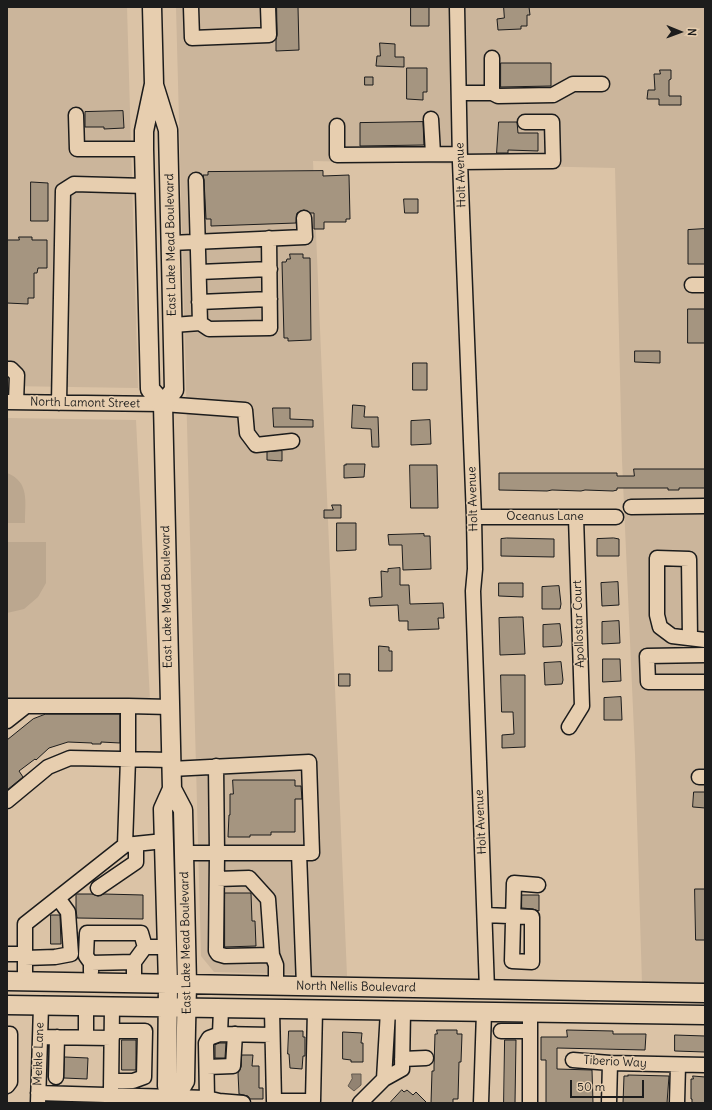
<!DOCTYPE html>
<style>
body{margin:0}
#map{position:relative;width:712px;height:1110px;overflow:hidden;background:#dbc3a6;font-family:Delius,sans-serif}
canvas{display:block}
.frame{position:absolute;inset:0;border:8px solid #1c1c1c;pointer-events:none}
.north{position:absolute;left:660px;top:12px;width:40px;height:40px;-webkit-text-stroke:3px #e7ceaf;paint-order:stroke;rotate:91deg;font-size:11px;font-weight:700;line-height:16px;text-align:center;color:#1c1c1c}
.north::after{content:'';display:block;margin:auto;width:14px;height:18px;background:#1c1c1c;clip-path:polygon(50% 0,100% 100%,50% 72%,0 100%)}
.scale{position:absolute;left:570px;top:1080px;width:74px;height:18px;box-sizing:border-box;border:2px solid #1c1c1c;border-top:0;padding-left:5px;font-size:12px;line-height:14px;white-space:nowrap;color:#1c1c1c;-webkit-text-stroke:3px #e7ceaf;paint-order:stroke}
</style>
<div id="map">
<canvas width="712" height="1110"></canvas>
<div class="frame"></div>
<div class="north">N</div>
<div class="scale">50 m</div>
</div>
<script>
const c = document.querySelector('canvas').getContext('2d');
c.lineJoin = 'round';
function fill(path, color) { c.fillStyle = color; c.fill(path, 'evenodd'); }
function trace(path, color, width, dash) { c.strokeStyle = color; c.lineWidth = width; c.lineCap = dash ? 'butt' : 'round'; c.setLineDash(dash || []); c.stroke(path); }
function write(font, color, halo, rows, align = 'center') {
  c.font = font + ' Delius,sans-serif'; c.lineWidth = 3; c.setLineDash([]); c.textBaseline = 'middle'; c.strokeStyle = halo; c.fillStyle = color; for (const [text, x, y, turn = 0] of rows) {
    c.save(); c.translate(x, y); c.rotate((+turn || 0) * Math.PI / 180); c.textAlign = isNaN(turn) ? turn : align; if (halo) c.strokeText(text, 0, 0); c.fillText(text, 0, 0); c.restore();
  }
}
fill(new Path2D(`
 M7 7H127L138 388 7 386Z
 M176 7H705V984H642L635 754 622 460 615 168 313 161 347 976 214 972 201 956Z
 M7 418 136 420 150 701 7 699Z`), '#cbb59b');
fill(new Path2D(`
 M7 473C30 482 25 502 25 523H7Z
 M7 542H46V583L38 597 24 609 7 613Z`), '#bba78f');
const water = new Path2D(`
 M352 1074H361V1085L354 1091 348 1086 352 1079Z`);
fill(water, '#928372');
trace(water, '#635a50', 1);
const building = new Path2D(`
 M277 7H298L299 50 276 51V40L277 35Z
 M411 7H429V26H411Z
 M504 7H529L530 15H527V26H521V29L498 30 497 19 504 18Z
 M380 43 395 44V57H404V67L376 66 377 56H380Z
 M501 63H551V86L501 87Z
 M407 68H427V92H423V100L407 99Z
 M660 70H671V79L669 80V96H681V105H659V99H647L648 90H655L654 74H660Z
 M365 77H373V85H365Z
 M123 111 124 128 104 129V127H85V112Z
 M423 122 424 145 360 146V123Z
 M499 122H517L518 133H538V151L508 150V153H497Z
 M323 171V176L349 175 350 219H346V222H324V229H314V213H310L304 210 297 213 296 223 211 226V219H206L204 180 203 175H208V172Z
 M31 182 48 183V221H31Z
 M404 199H418V213H405Z
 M705 229V264H688V230Z
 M19 237H32V240H47V268H38L37 273H34V298H28V304L7 303V240H19Z
 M290 254H303V258H310L311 340 288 341V338H284L282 262H286L287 259H290Z
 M688 309H705V343H688Z
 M635 351H660V363L635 362Z
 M413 363H427V390H413Z
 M353 405 365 406 364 417H378L379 447H372L371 429 352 428Z
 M273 408H290V419L313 420V427H274Z
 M430 420 431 444 411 445V421Z
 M282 451V461L267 460V452Z
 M346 464H365L364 477 344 478V465H346Z
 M410 465H437L438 508H411Z
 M634 469H705V488H679V490H668V488H617V490L613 491 585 490 581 491 552 490 547 491 499 490V473H617V476H634Z
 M332 505H341V518H324V510H333Z
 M337 523H356V550L337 551Z
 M424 534V536H430L431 569 403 570 402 545H389L388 535Z
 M507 538 554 539V557L501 556V539Z
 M614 538 619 539V556H597V539Z
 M400 568V585H409L410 604 443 603 444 618H438L439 629 408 630V621H399L398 605 370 606 369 598 382 597 381 571 388 572V569Z
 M618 582 619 605 602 606 601 583Z
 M499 583H523V597L499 596Z
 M559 586 561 604 560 609H542V587Z
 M518 617H523L525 654 500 655 499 618Z
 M619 621 620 643 602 644V622Z
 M560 624 562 642 561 646 543 647V625Z
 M379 646 389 647V651H392V671H379Z
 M603 659H620L621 681 603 682Z
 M561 662 563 680 562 684 545 685 544 663Z
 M339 674H350V686H339Z
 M501 675H525V747L502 748V735L514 734 513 712H502Z
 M621 697 622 720H604V698Z
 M46 714H120V743L101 742V744H92V743L68 742 49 748 36 760 35 759 19 771 23 777 7 790V740L33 719Z
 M233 780H295V786H301L302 799H295V832H271V835H250V837H228L229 815H230V794H233Z
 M694 792H705V808L693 807Z
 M695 889H705V940H696Z
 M225 893H251L252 921H255L256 946 225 947Z
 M77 894H92L98 896 104 894 143 895V919L77 918 76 909V895Z
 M522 895H539V911L533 909 522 908Z
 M51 915H60L61 944H51Z
 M437 1030H457V1034H462L461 1062H459L458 1099H453V1103H431L432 1071H434V1066L435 1034H437Z
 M567 1030 613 1031V1034H646L645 1050 557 1048V1069L592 1070 593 1103H546V1060H541V1037H567Z
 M289 1031H303V1037H305V1056H303L302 1069 290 1068 289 1054H288Z
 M343 1032 362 1033 361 1043H363V1062H351V1060L343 1059Z
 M675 1035 705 1036V1052L675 1051Z
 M122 1040H136V1070H122Z
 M505 1040H516L515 1103H504Z
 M220 1043H226L225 1058H215V1045Z
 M242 1055H253L252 1066H259V1088H263V1099H250L248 1096 239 1094 238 1073 241 1067Z
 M65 1057 88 1058 87 1079 64 1078Z
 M628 1075 669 1076 667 1103H623L624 1076H628Z
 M693 1076 705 1077V1103H692V1099H691V1079H693Z
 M402 1090 404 1092 407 1090 413 1095 416 1092 427 1103H390Z`);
fill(building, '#a59580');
trace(building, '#1c1c1c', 1);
const minor = new Path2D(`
 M191 7 192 38 269 35 268 7
 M457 7 460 162 474 517 475 569 473 591 487 990
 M459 93H492L498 96 553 95 573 84H602
 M492 93V58
 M76 115 77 149H144
 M431 119 433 154
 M337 126V155L460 154
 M460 162 553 161 552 122H525
 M196 180 200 323
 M171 243 305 237 304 218
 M199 272 270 269
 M692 285H705
 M199 302 270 299
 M173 325 200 323 209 329 270 328 269 238
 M7 369H11L17 375 16 402
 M7 402 163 404 245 410 247 433 256 445 292 441
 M59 403 63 191 74 184 145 186
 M631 507 705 506
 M474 517H616
 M690 638 689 559 657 558V615L660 627 672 636 705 640
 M705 655 647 656 648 682H705
 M7 706H26
 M7 721 26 706H128
 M569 727 582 706 576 517
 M216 766 217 854 216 951 218 954 225 956 272 955
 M171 769 309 762 312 853H185
 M699 777H705
 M7 801 48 767 70 758 171 760
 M125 845 128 759V706L170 707
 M299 853 304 986
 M217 879 249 878 268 899 272 955 276 965V985
 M98 888 136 862V844
 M485 915 532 917V962L512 961 514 883 538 885
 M7 954H25
 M25 958 55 957 71 954 68 912 58 898
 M91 963 86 956 87 933H141L145 947
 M91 972V963L134 962
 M25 981V924L125 845 164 841
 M134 984V962L145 947H167
 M272 1010 274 1101H313L315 1010
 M501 1031H530
 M7 1034H10V1082L7 1086
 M220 1034 221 1009
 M40 1037 112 1038
 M86 1037V1006
 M402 1059 426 1058
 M573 1060 610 1063 705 1065
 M207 1067 233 1066 235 1034
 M56 1077 57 1037
 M384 1079 402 1069 403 1011
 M111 1081H133L144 1077 145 1031H112
 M111 1089 112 1007
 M38 1093 207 1098 219 1101 243 1103
 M207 1098 206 1043 209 1038 220 1034 272 1035
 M38 1103 41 1006
 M360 1103 384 1079 388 1011
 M481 1103 484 1012
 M530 1103V1013
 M609 1103 610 1063
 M677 1103 678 1065`);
const major = new Path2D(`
 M152 7 154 84 144 131V149L150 389 163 404 172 789 163 809 168 984 167 1086 175 1098
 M154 85 168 130 174 390 163 404
 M172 789 183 810 187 984 186 1028 185 1081 175 1098V1103
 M7 981 705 993
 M7 1005 705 1015`);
trace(minor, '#1c1c1c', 17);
trace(major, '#1c1c1c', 21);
trace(minor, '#e7ceaf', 14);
trace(major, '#e7ceaf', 18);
write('12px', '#1c1c1c', '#e7ceaf', [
 ["Holt Avenue",461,175,-92],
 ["East Lake Mead Boulevard",171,245,-91],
 ["North Lamont Street",85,403,1],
 ["Holt Avenue",473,499,-92],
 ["Oceanus Lane",545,517],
 ["East Lake Mead Boulevard",167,597,-91],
 ["Apollostar Court",579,624,-92],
 ["Holt Avenue",481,822,-93],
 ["East Lake Mead Boulevard",186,943,-91],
 ["North Nellis Boulevard",356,987,1],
 ["Meikle Lane",39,1054,-88],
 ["Tiberio Way",615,1062,3]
]);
</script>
